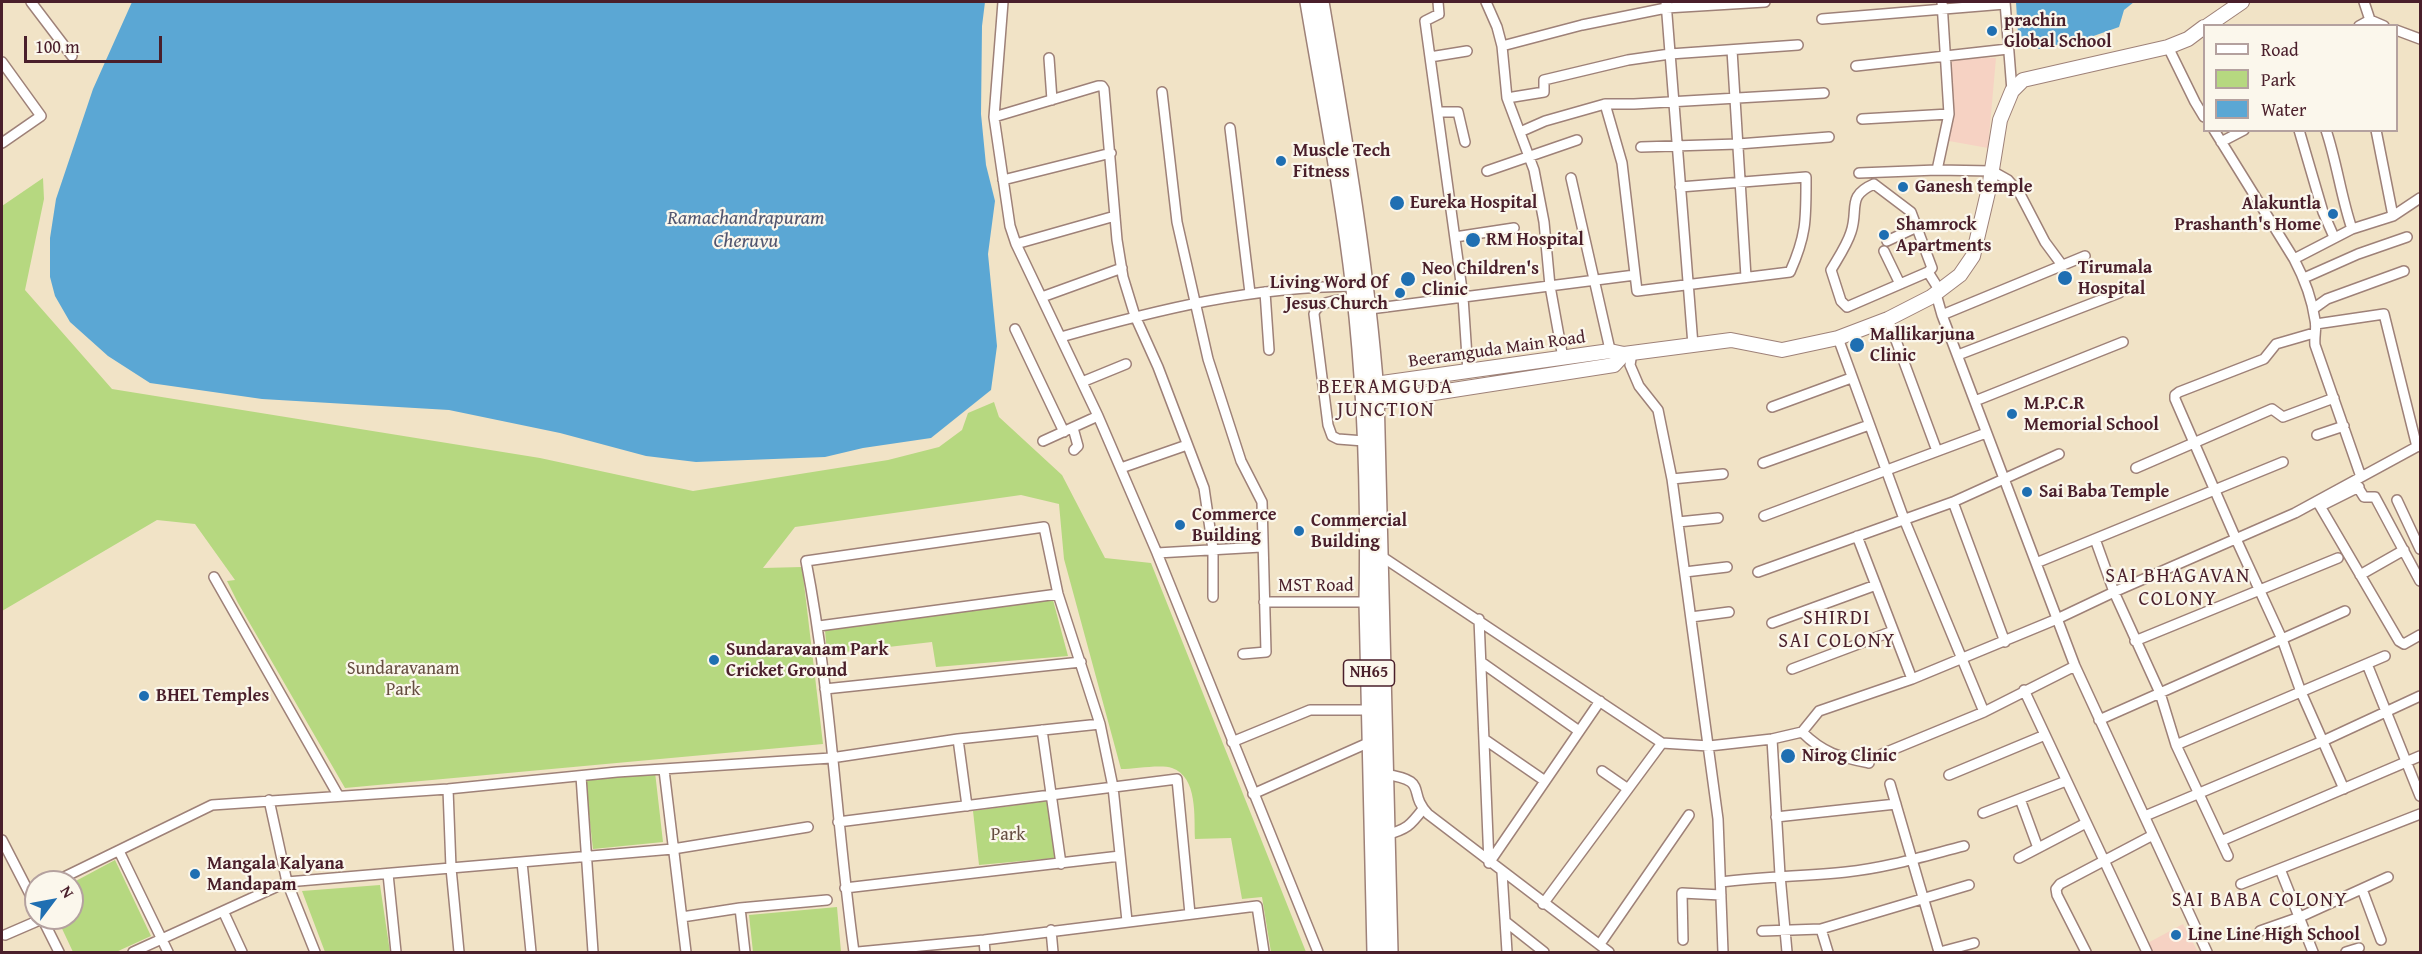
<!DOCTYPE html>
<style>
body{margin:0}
#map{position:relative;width:2422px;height:954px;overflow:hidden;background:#f1e3c6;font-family:"Gentium Book Plus",serif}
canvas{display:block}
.frame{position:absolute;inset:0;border:3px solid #4a1f2b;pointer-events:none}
.legend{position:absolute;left:2203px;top:24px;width:195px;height:108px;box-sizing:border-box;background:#fbf7ec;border:2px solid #b4a19f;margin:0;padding:8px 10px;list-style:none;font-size:18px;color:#4a1f2b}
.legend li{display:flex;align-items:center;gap:12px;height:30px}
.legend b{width:30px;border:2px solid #b4a19f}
.north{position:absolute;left:24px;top:870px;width:60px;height:60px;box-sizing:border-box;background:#fbf7ec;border:2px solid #b4a19f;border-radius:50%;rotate:58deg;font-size:16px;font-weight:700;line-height:24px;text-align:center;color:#4a1f2b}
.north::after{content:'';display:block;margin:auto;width:21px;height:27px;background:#1f6fb2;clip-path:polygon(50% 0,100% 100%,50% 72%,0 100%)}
.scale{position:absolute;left:24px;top:36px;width:138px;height:27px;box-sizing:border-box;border:3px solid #4a1f2b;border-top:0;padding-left:8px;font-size:18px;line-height:21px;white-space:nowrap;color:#4a1f2b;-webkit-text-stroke:4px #fbf7ec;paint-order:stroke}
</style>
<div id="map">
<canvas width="2422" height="954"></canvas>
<div class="frame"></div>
<ul class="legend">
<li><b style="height:8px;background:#fff"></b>Road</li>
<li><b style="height:16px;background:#b6d880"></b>Park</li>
<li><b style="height:16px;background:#5ba7d4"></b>Water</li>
</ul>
<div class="north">N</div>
<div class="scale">100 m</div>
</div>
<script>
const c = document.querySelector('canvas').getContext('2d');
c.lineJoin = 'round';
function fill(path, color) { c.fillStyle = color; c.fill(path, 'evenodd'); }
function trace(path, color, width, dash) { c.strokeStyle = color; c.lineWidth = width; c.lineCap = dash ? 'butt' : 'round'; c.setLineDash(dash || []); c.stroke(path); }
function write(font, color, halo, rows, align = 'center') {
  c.font = font + ' "Gentium Book Plus",serif'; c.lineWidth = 4.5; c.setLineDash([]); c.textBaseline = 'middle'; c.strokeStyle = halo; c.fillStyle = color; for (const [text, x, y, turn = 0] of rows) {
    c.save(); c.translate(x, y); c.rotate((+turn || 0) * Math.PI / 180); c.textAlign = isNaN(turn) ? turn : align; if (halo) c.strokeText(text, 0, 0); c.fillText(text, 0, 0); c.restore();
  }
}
fill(new Path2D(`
 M1951 56 1996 58 1988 148 1949 141 1953 101Z
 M2183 924 2198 952H2148L2144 945Z`), '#f6d2c3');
fill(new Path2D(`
 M43 178 44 199 25 290 112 389 540 458 693 491 888 460 939 447 962 430 968 413 994 402 999 417 1062 475 1105 558 1151 563 1306 952H1271L1262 897 1242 899 1231 838 1195 839C1194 817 1198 777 1172 768 1161 764 1134 769 1121 769L1064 559 1059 504 1021 495 795 527 763 568 802 567 823 744 345 788 238 603 227 581 235 580 195 524 157 520 2 611V206Z
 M1053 600 1068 656 936 667 932 642 827 654 825 630Z
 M655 772 663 842 593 849 585 779Z
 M1047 801 1055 858 979 865 973 811Z
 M115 860 151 936 116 952H73L57 918H72V883Z
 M380 885 390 952H325L302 891Z
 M837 907 841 952H753L749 915Z`), '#b6d880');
fill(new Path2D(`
 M132 2H985L982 26 981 114 986 165 995 201 988 254 997 346 991 390 931 438 863 448 825 457 696 462 646 456 560 433 449 410 262 399 150 383 108 356 70 322 55 296 50 277V238L56 199 93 89Z
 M2016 2H2134L2124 10 2119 27 2085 39 2039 49 2018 34Z`), '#5ba7d4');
const minor = new Path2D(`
 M31 2 72 56
 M1003 2 994 117 1010 226 1016 244 1098 416 1157 553 1318 952
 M1438 2 1439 14 1425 21 1463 297 1468 372
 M1486 2 1497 27 1502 46 1507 98 1534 170 1544 222 1550 286 1563 358
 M1666 2 1693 345
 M2005 2 2012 91
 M2364 2 2370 20 2384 26
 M1822 19 2005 4
 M2359 26 2370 20
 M2396 30 2420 39
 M1502 46 1582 25 1666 8 1765 2
 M2168 47 2195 102 2204 117
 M1732 50 1746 277
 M1430 57 1467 51
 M1049 58 1052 100
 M2 62 41 116 2 143
 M1856 66 2008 49
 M1162 92 1177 222 1208 359 1241 461 1262 502 1266 652 1243 654
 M1507 98 1544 92V80L1628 60 1670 54 1798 45
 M1605 104H1634L1824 93
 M1438 112H1458L1465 142
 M994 117 1098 86H1102L1104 89 1117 240 1123 277 1135 316 1158 367 1204 488 1213 549V597
 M1862 119 1949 114
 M1230 128 1250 293
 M2214 130 2294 259C2304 278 2312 299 2315 320 2317 328 2314 336 2315 345L2361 477
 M2299 130 2323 212 2334 237
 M2326 130C2337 163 2341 197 2352 229
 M2376 130 2393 216
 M1520 132 1545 121 1605 104 1622 163 1637 291 1790 272C1807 234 1806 218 1806 177L1680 187
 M2221 142 2244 130
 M1641 147 1738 144 1829 137
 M1937 170 1992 171 2008 180 2020 194 2045 242 2062 265
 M1487 171 1577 140
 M1859 173 1937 170 1949 114 1942 2
 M1571 178 1611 354
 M1003 180 1111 153
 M1455 237 1514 228
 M1887 241 1917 227
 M1016 244 1115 216
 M1884 251 1900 284
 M2294 259 2352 229 2393 216 2420 198
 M1928 272 1847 307 1841 301 1831 270C1838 258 1847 245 1851 232 1859 209 1846 196 1874 184L1911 212 1932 268 1928 272 1940 291
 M2304 278 2358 254 2407 237
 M1265 292 1269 350
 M1936 294 1942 315 2075 666 2207 952
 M1042 297 1122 268
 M1355 298C1343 300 1317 300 1314 314L1328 425 1332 436 1338 439 1364 441
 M1370 309 1635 275
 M2313 309 2327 299 2404 271
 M1942 315 2085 256
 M1888 319 1937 451
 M2316 324 2384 314 2417 447
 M1015 329 1064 432
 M2314 333 2276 344 2264 359 2179 392 2175 395V399L2236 539 2282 639 2301 692 2344 789
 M1061 337C1160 309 1250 287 1354 286
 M1838 338 1904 519 1984 712
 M1632 353 1630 365 1639 386 1658 410 1672 479 1718 819 1723 952
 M1958 355 2119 293
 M1082 382 1126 364
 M1975 401 2123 342
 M1772 407 1851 378
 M1073 428 1078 446 1074 450
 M2317 435 2344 426
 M1043 441 1098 416
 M1763 463 1869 425
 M1121 468 1187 445
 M2136 468 2272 409 2283 417 2334 398
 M1672 479 1723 474
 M2354 481 2364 497H2375L2420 581
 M2397 500 2420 549
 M2317 501 2399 641 2404 644 2420 635
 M1953 502 2005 642
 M2325 504 2359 487
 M1764 516 1986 433
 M1678 522 1718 518
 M1857 536 1912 679
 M2095 539 2114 592 2160 693 2176 745 2228 856
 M1157 553 1261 547
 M1381 556 1662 743 1709 746 1772 739 1802 732 1819 711 1912 679 2057 619 2114 592 2295 513 2420 445
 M2036 563 2283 462
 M1685 572 1727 567
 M1758 572 1953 502 2059 454
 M2360 575 2404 550
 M214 577 338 795
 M1264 602H1367
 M1691 617 1729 612
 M1479 619 1489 863
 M1772 623 1876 585
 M819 626 1058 594
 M2135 641 2338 558
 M1481 662 1579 731
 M2367 664 2420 796
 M1792 669 1893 631
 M825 689 1081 662
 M2024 690 2147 952
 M2099 720 2345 611
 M1042 730 1061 864
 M1802 732C1824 754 1840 757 1869 763
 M958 739 967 806
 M1484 739 1545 781
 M1772 739 1780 875 1787 952
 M1232 742 1310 710H1370
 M2176 745 2385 656
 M1882 754 1984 712 2075 666
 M664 770 686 952
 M1602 771 1628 789
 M1384 774C1431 781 1406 791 1428 814L1609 952
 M1949 775 2045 735
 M581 776 593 952
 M1890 784 1939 952
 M448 789 451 868 459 952
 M1253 794 1370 742
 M2020 799 2038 848
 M269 800 287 882 315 952
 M1983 813 2066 781
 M2145 816 2323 741 2420 696
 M1776 817 1896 804
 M838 822 1177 779 1190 914
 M1386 835C1407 829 1410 826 1423 809
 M2 840 36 906
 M2221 841 2420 756
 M119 851 168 952
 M2019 858 2086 823
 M522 862 531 952
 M1489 863 1600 701
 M2280 869 2313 952
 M1502 872 1507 952
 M388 874 396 952
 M54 882 212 805 448 789 617 772 831 758 958 739 1100 724
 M1721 882C1763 877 1805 876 1846 872 1886 868 1925 856 1964 846
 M2241 884 2420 814
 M845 888 1120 856
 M2362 889 2381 940
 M1543 904 1662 743
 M740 908 745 952
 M224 913 242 952
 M682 917 740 908 827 900
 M42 918 59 952
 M1506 922 1544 952
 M1821 929 1828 952
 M1051 930 1053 952
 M1762 931 1821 929 1969 885
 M2260 931 2300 917 2388 877
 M5 935 42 919
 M984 940 985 952
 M1683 940 1682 893 1721 895
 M1600 944 1689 815
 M133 952 287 882 673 849 808 827
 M854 952C836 822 831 690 806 561L1044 527 1058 594 1100 724 1113 787 1127 921
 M858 952 984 940 1257 906 1264 952
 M1940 952 1974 943
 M2086 952 2057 895 2056 889 2060 884 2153 835
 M2346 952 2359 948`);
const secondary = new Path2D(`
 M2207 26 2242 2
 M1375 384 1610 351 1624 354 1731 340 1782 350 1838 338 1888 319 1931 297 1960 275 1973 256 1989 188 2000 120 2012 91 2023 80 2168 47 2188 39 2204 27
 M1376 402 1614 365 1624 354`);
const trunk = new Path2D(`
 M1308 2C1324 97 1343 193 1354 289 1366 392 1369 498 1367 602L1375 952
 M1321 2C1343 132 1366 261 1376 393L1390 952`);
trace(minor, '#9e8178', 12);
trace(secondary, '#9e8178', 16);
trace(trunk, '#9e8178', 18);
trace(minor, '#fff', 9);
trace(secondary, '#fff', 14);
trace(trunk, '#fff', 15);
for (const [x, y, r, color] of [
 [1992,31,6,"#1f6fb2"],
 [1281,161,6,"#1f6fb2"],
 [1903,187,6,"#1f6fb2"],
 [1397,203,8,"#1f6fb2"],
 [2333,214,6,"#1f6fb2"],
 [1884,235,6,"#1f6fb2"],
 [1473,240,8,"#1f6fb2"],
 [2065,278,8,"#1f6fb2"],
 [1408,279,8,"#1f6fb2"],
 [1400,293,6,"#1f6fb2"],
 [1857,345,8,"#1f6fb2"],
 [2012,414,6,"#1f6fb2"],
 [2027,492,6,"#1f6fb2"],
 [1180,525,6,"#1f6fb2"],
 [1299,531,6,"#1f6fb2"],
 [714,660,6,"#1f6fb2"],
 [144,696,6,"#1f6fb2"],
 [1788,756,8,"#1f6fb2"],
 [195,874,6,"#1f6fb2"],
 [2176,935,6,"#1f6fb2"]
]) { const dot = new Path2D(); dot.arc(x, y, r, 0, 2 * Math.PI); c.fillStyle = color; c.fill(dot); trace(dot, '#fbf7ec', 2); }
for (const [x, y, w] of [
 [1369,673,51]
]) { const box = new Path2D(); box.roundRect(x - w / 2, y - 13, w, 26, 4.5); c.fillStyle = '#fbf7ec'; c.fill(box); trace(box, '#4a1f2b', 1.5); }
write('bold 16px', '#4a1f2b', null, [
 ["NH65",1369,673]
]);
write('bold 18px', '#4a1f2b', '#fbf7ec', [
 ["prachin",2004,21],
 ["Global School",2004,42],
 ["Muscle Tech",1293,151],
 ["Fitness",1293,172],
 ["Ganesh temple",1915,187],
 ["Eureka Hospital",1410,203],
 ["Alakuntla",2321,204,"right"],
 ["Prashanth's Home",2321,225,"right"],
 ["Shamrock",1896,225],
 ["Apartments",1896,246],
 ["RM Hospital",1486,240],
 ["Tirumala",2078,268],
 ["Hospital",2078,289],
 ["Neo Children's",1422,269],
 ["Clinic",1422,290],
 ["Living Word Of",1388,283,"right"],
 ["Jesus Church",1388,304,"right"],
 ["Mallikarjuna",1870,335],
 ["Clinic",1870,356],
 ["M.P.C.R",2024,404],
 ["Memorial School",2024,425],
 ["Sai Baba Temple",2039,492],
 ["Commerce",1192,515],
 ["Building",1192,536],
 ["Commercial",1311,521],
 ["Building",1311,542],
 ["Sundaravanam Park",726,650],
 ["Cricket Ground",726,671],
 ["BHEL Temples",156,696],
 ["Nirog Clinic",1802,756],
 ["Mangala Kalyana",207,864],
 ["Mandapam",207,885],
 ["Line Line High School",2188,935]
], 'left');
write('18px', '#4a1f2b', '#fbf7ec', [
 ["Beeramguda Main Road",1497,350,-8],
 ["MST Road",1316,586]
]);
write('18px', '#654d40', '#fbf7ec', [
 ["Sundaravanam",403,669],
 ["Park",403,690],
 ["Park",1008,835]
]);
write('italic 20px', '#51556f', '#fbf7ec', [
 ["Ramachandrapuram",746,219],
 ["Cheruvu",746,242]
]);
c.letterSpacing = '1.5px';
write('20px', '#4a1f2b', '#fbf7ec', [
 ["BEERAMGUDA",1386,388],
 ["JUNCTION",1386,411],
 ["SAI BHAGAVAN",2178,577],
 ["COLONY",2178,600],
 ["SHIRDI",1837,619],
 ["SAI COLONY",1837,642],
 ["SAI BABA COLONY",2260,901]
]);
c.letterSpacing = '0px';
</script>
